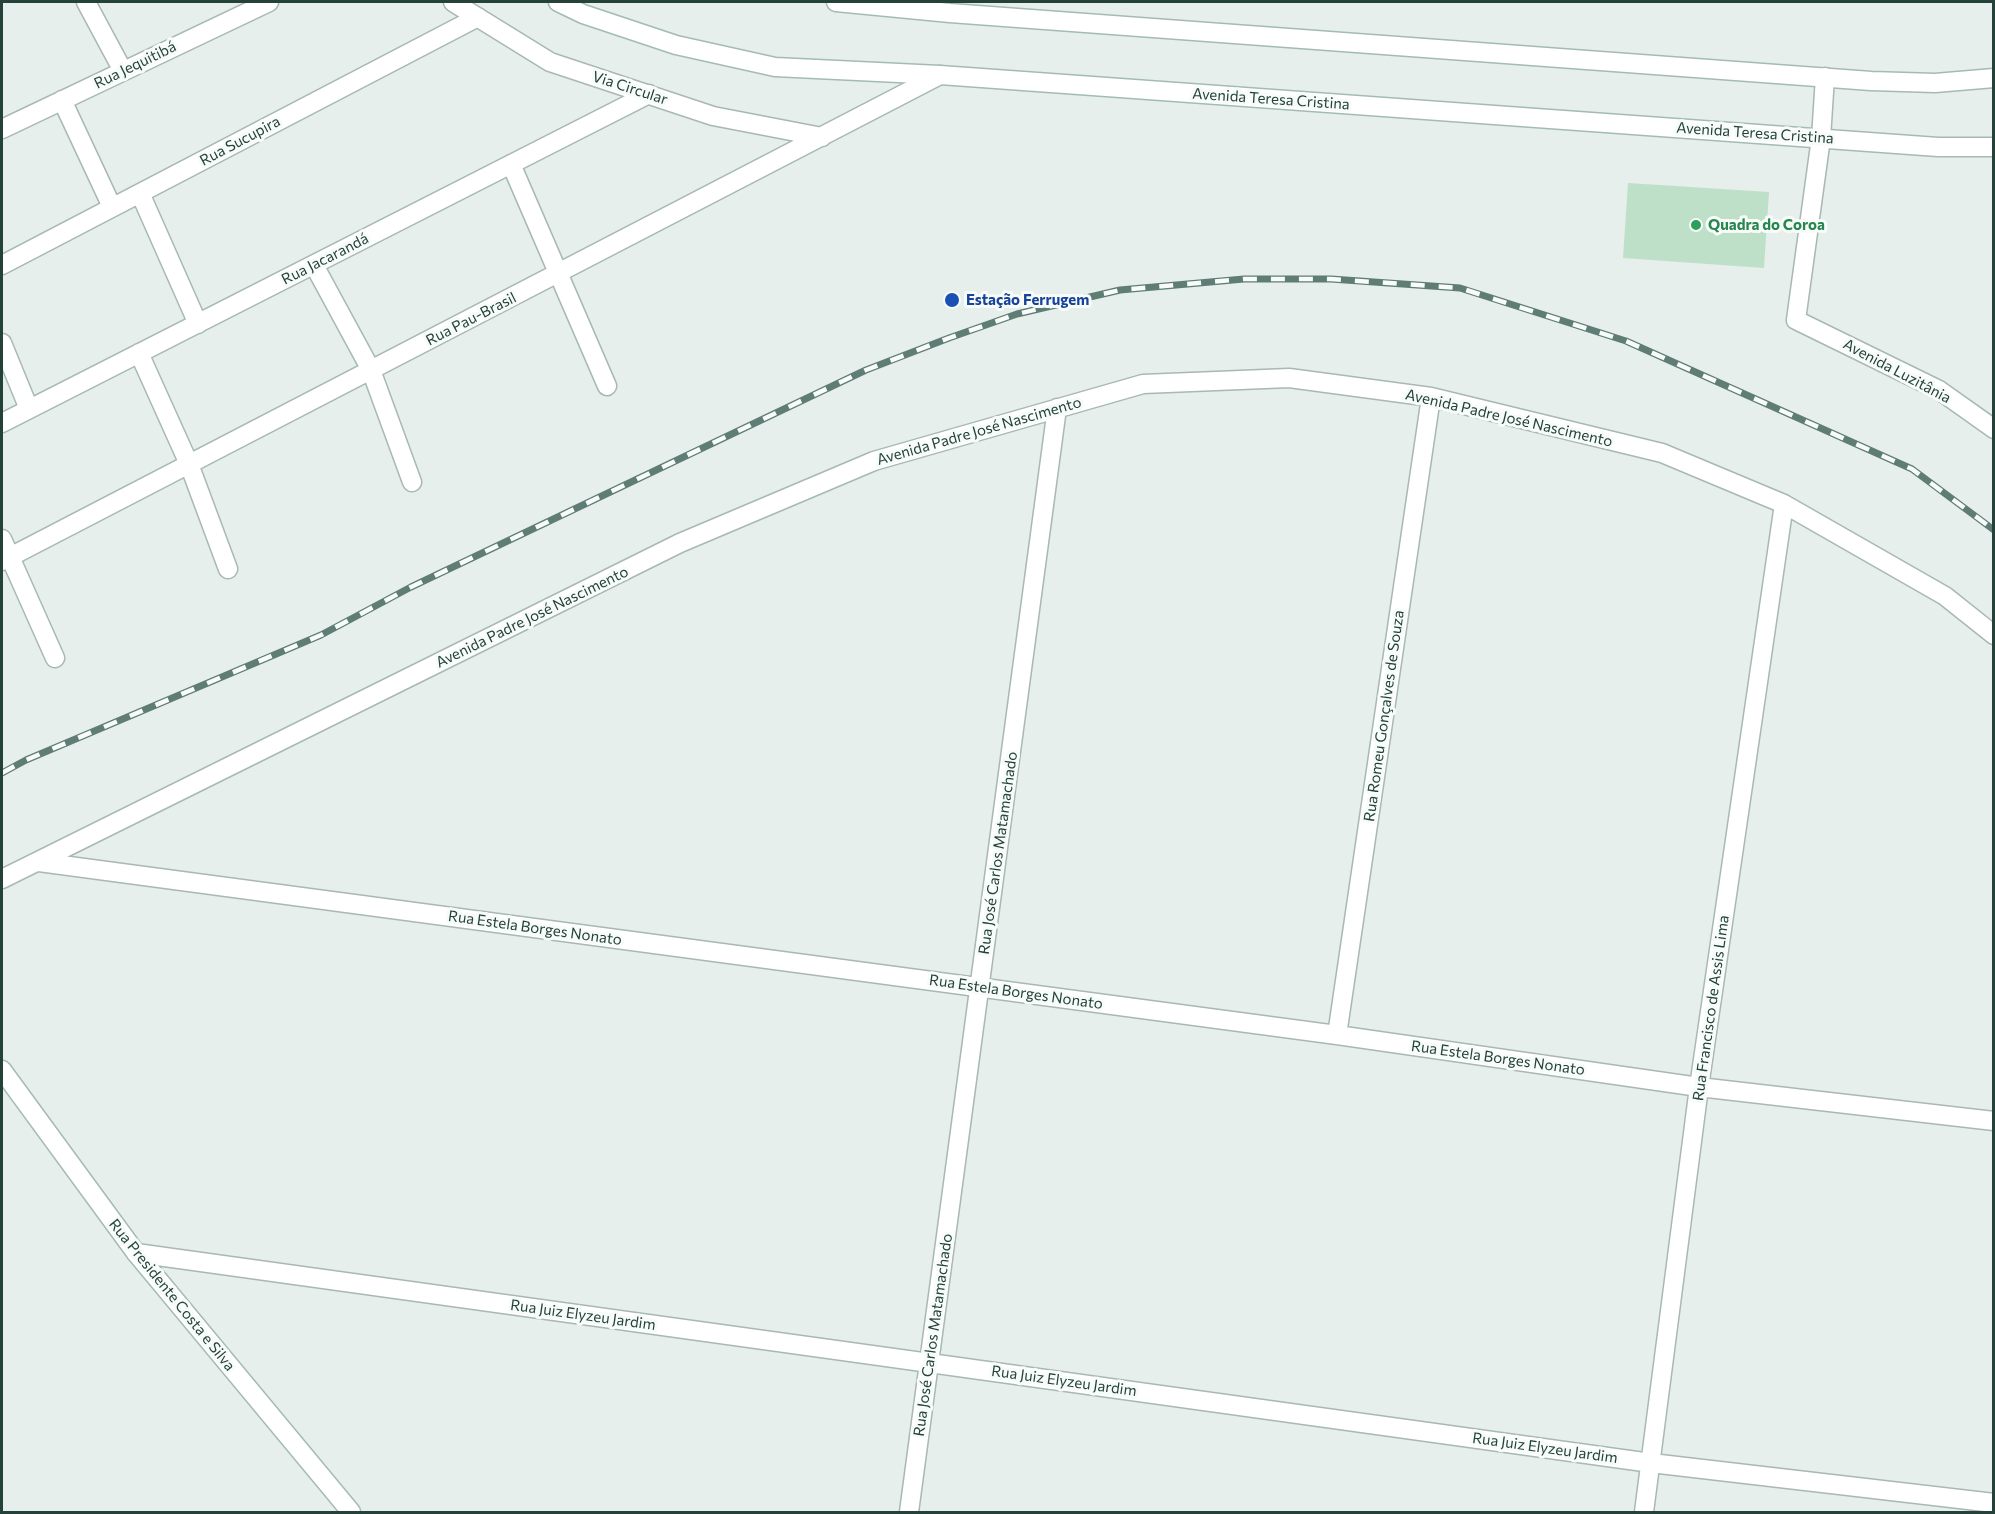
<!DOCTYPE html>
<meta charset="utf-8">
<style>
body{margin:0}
#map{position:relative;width:1995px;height:1514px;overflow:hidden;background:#e6efeb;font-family:Commissioner,sans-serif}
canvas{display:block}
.frame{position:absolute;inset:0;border:3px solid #24423a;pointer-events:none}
</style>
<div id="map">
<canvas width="1995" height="1514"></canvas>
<div class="frame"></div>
</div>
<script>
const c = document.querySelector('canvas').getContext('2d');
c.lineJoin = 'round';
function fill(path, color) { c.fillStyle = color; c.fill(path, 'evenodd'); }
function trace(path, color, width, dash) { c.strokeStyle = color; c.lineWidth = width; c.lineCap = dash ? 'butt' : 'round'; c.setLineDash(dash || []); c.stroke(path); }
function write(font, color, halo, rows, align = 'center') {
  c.font = font + ' Commissioner,sans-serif'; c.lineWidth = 6; c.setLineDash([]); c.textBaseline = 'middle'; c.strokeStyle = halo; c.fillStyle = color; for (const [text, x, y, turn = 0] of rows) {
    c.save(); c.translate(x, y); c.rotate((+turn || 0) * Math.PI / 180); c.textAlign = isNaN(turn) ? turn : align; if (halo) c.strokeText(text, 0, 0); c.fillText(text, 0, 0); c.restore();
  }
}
fill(new Path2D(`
 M1628 183 1769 192 1764 268 1623 258Z`), '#bfe0c8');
const street = new Path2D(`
 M86 2 123 71
 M453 2 550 62 713 116 822 137
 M1825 77 1821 138 1796 320 1939 390 1994 429
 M62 100 112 207
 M2 129 269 2
 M511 164 607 386
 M140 193 198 324
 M2 265 478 17
 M314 265 371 370 412 482
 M2 343 29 409
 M139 353 189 464 228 569
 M2 423 649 94
 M2 539 55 658
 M2 561 940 75
 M39 862 1337 1035 1699 1087 1994 1121
 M2 879 680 543 874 461 1143 384 1289 378 1431 397 1662 453 1784 504 1945 596 1994 635
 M1337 1035 1431 397
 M136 1253 1651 1463 1994 1503
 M909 1512 1057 408
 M1644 1512 1699 1087 1784 504`);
const secondary = new Path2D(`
 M558 2 583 14 676 45 775 67 940 75 1938 147H1994
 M836 2 950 13 1871 81 1935 83 1994 78
 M2 1070 136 1253 351 1512`);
trace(street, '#a8b8b2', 21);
trace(secondary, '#a4bbb3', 21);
trace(street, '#fff', 18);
trace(secondary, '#fff', 18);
const rail = new Path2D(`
 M2 773 26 760 321 635 411 587 866 370 949 338 1017 314 1120 290 1244 279H1331L1460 288 1626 341 1912 469 1994 530`);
trace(rail, '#5f7d75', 7);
trace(rail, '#f7fbf9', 4.5, [14]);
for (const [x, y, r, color] of [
 [1696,225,6,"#2e9e5b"],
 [952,300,8,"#1a4fb4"]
]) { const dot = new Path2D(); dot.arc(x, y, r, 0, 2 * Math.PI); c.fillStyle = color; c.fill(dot); trace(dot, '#f7fbf9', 2); }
write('15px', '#24423a', '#f7fbf9', [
 ["Rua Jequitibá",135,65,-26],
 ["Via Circular",630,88,18],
 ["Avenida Teresa Cristina",1271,99,4],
 ["Avenida Teresa Cristina",1755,133,4],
 ["Rua Sucupira",240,141,-28],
 ["Rua Jacarandá",325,259,-27],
 ["Rua Pau-Brasil",471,319,-27],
 ["Avenida Luzitânia",1897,371,28],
 ["Avenida Padre José Nascimento",1509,418,13],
 ["Avenida Padre José Nascimento",979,431,-16],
 ["Avenida Padre José Nascimento",532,617,-26],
 ["Rua Romeu Gonçalves de Souza",1384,716,-82],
 ["Rua José Carlos Matamachado",998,853,-82],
 ["Rua Estela Borges Nonato",535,928,8],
 ["Rua Estela Borges Nonato",1016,992,8],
 ["Rua Francisco de Assis Lima",1711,1008,-82],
 ["Rua Estela Borges Nonato",1498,1058,8],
 ["Rua Presidente Costa e Silva",172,1295,51],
 ["Rua Juiz Elyzeu Jardim",583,1315,8],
 ["Rua José Carlos Matamachado",933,1335,-82],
 ["Rua Juiz Elyzeu Jardim",1064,1381,8],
 ["Rua Juiz Elyzeu Jardim",1545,1448,8]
]);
write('bold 15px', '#27864d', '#f7fbf9', [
 ["Quadra do Coroa",1708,225]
], 'left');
write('bold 15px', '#164399', '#f7fbf9', [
 ["Estação Ferrugem",966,300]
], 'left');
</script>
